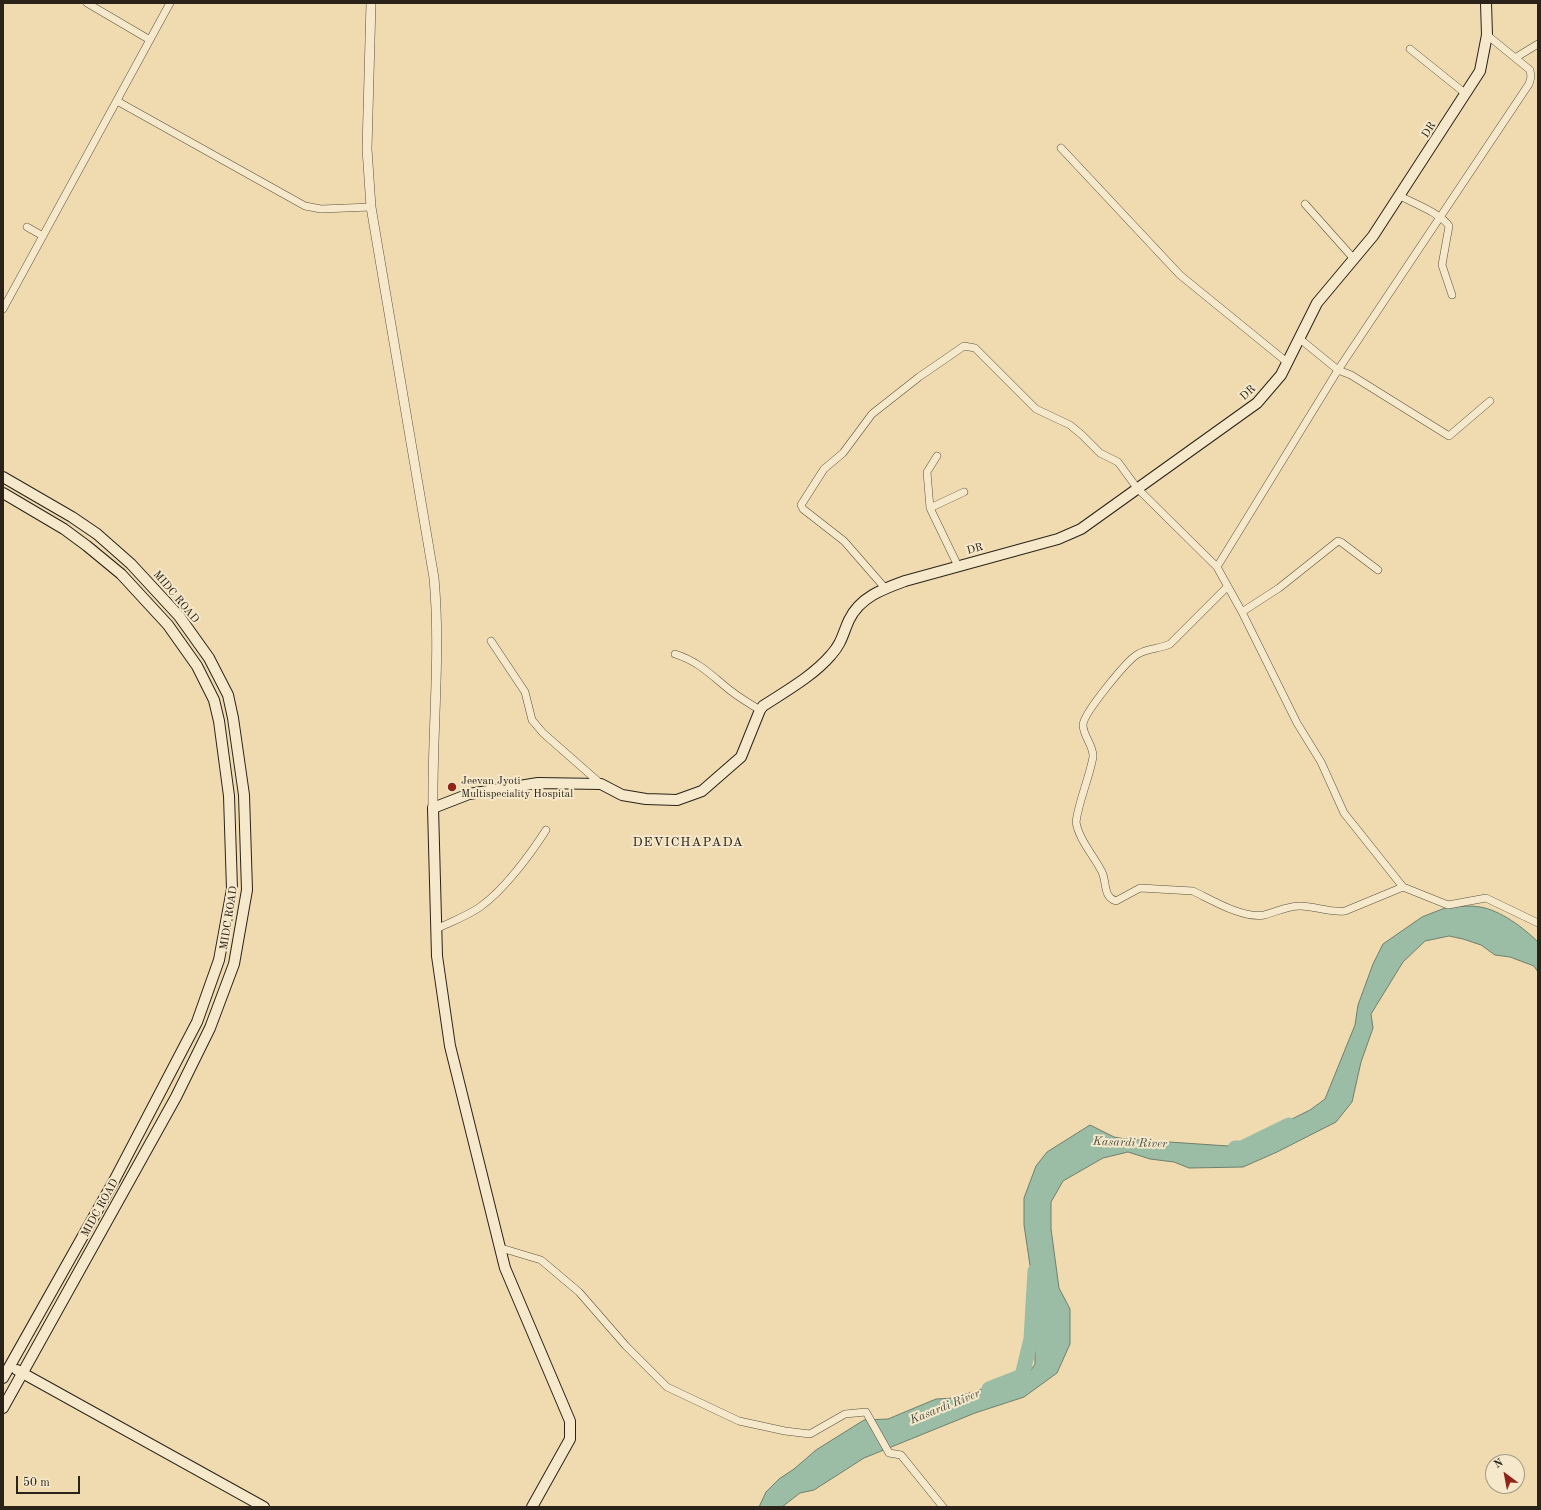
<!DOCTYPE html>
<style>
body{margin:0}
#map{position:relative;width:1541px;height:1510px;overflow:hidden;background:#efdbaf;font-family:"Old Standard TT",serif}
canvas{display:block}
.frame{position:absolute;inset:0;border:4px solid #2b2319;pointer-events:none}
.north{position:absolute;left:1485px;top:1454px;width:40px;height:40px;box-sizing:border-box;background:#f5e8cb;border:1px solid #a49984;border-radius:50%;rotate:328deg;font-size:11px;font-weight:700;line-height:16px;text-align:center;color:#2b2319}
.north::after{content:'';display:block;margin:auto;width:14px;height:18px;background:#8f2418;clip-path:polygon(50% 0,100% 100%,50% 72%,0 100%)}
.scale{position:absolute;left:16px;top:1476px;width:64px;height:18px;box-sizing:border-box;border:2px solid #2b2319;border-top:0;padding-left:5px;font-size:12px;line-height:14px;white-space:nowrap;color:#2b2319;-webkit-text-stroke:3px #f5e8cb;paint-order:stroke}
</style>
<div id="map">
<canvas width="1541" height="1510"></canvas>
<div class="frame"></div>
<div class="north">N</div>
<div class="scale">50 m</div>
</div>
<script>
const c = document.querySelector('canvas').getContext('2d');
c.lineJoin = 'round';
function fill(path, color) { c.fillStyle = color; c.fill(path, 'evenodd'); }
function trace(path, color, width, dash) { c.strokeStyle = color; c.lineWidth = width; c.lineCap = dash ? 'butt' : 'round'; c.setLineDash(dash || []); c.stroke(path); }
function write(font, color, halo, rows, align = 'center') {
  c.font = font + ' "Old Standard TT",serif'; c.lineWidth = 4; c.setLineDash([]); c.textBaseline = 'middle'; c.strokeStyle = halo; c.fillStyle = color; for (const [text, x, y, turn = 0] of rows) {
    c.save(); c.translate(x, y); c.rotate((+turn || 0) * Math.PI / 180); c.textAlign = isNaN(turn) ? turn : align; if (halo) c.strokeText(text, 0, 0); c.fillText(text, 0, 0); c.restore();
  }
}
const water = new Path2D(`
 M1448 907C1458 907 1470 905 1480 907 1500 910 1524 928 1538 942V972L1534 966 1510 957 1495 955 1481 945 1463 939 1449 936 1425 941 1403 962 1371 1014 1373 1028 1361 1062 1352 1102 1336 1122 1277 1152 1243 1167 1189 1168 1174 1162 1150 1159 1128 1152 1103 1158 1063 1181 1051 1202V1229L1059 1288 1070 1309V1344L1057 1373 1024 1397 975 1413 864 1458 814 1490 800 1493 782 1507H759L766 1492 779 1479 794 1469 816 1450 864 1420 888 1419 936 1399 954 1398 1003 1382 1025 1379 1035 1364V1344L1034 1292 1024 1225V1198L1036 1166 1047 1152 1090 1125 1114 1137 1125 1139 1228 1146 1258 1142 1292 1119 1310 1110 1325 1099 1355 1025 1358 1005 1373 964 1383 944 1422 917Z`);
fill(water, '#9bbca5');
trace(water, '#6e7f6d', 1);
trace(new Path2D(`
 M1235 1148H1242L1289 1125
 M989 1389 1022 1376 1031 1339 1035 1271`), '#9bbca5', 15);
const minor = new Path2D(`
 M87 3 150 40
 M1410 49 1466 94
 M1515 58 1538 44
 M117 101 305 206 321 209 371 207
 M1061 148 1180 275 1288 363
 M1400 196C1413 203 1442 214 1449 226L1442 265 1452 295
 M1305 204 1354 259
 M27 227 43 236
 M3 309 170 3
 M1300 339 1338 370 1351 375 1449 436 1490 401
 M937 456 927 472 930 508 958 566
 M930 508 964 492
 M1217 567 1338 370 1529 84 1531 77 1530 70 1487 35
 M1227 587 1170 644C1160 649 1148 648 1138 654 1127 660 1083 714 1083 725 1083 736 1094 746 1093 757 1089 779 1079 800 1076 822 1079 840 1094 856 1102 872 1107 883 1103 897 1116 901L1140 888 1193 891C1212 900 1243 919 1264 915 1276 912 1287 906 1300 906 1315 906 1330 913 1345 911L1403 887
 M885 588 844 541 803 509 801 505 824 469 843 453 872 414 919 377 964 346 975 348 1036 409 1070 425 1082 435 1100 453 1118 462 1137 488 1217 567 1242 612 1297 723 1321 762 1344 813 1403 887 1448 905 1486 898 1538 923
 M1242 612 1279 588 1338 541 1341 542 1378 570
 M491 641 525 692 532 720 543 733 601 784
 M675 654C700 662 712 676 731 691 740 698 750 704 760 710
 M436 929C451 922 467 916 480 907 504 890 530 855 546 830
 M501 1248 541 1260 579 1292 626 1346 667 1387 739 1421 785 1431 810 1434 845 1414 866 1412 889 1453 901 1455 943 1507`);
const tertiary = new Path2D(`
 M371 3 367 149 371 207 434 578C441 654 432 731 433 808`);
const secondary = new Path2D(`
 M3 477 72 517 97 534 131 564 179 616 209 658 228 695 233 718 244 795 247 890 234 964 210 1028 176 1097 3 1408
 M3 493 64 529 87 546 121 574 168 625 197 666 214 700 219 721 229 796 232 889 219 960 197 1022 115 1179 3 1378
 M17 1370 264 1507
 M532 1507 570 1439V1421L505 1268 450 1046 437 956 433 808 469 794 538 783 601 784 622 795 646 799 677 800 702 791 741 757 760 710 763 706C786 691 813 676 831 655 842 643 843 633 849 620 860 597 883 589 905 581L1058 539 1081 529 1257 403 1281 375 1317 303 1373 236 1480 71 1487 35 1486 3`);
trace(minor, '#5c513e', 8);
trace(tertiary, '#5c513e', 10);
trace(secondary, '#2b2319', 12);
trace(minor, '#f5e8cb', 7);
trace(tertiary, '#f5e8cb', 9);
trace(secondary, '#f5e8cb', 10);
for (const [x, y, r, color] of [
 [452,787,5,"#8f2418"]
]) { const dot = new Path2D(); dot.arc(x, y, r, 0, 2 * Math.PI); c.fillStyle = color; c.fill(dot); trace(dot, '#f5e8cb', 1.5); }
write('11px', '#2b2319', '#f5e8cb', [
 ["DR",1429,130,-57],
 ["DR",1248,393,-43],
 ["DR",975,549,-15],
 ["MIDC ROAD",176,597,50],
 ["MIDC ROAD",229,918,-81],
 ["MIDC ROAD",100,1208,-61]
]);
write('11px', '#2b2319', '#f5e8cb', [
 ["Jeevan Jyoti",461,781],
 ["Multispeciality Hospital",461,794]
], 'left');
write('italic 12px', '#4d5143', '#f5e8cb', [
 ["Kasardi River",1130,1143,2],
 ["Kasardi River",945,1407,-22]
]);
c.letterSpacing = '1px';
write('13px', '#2b2319', '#f5e8cb', [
 ["DEVICHAPADA",688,843]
]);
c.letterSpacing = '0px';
</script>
